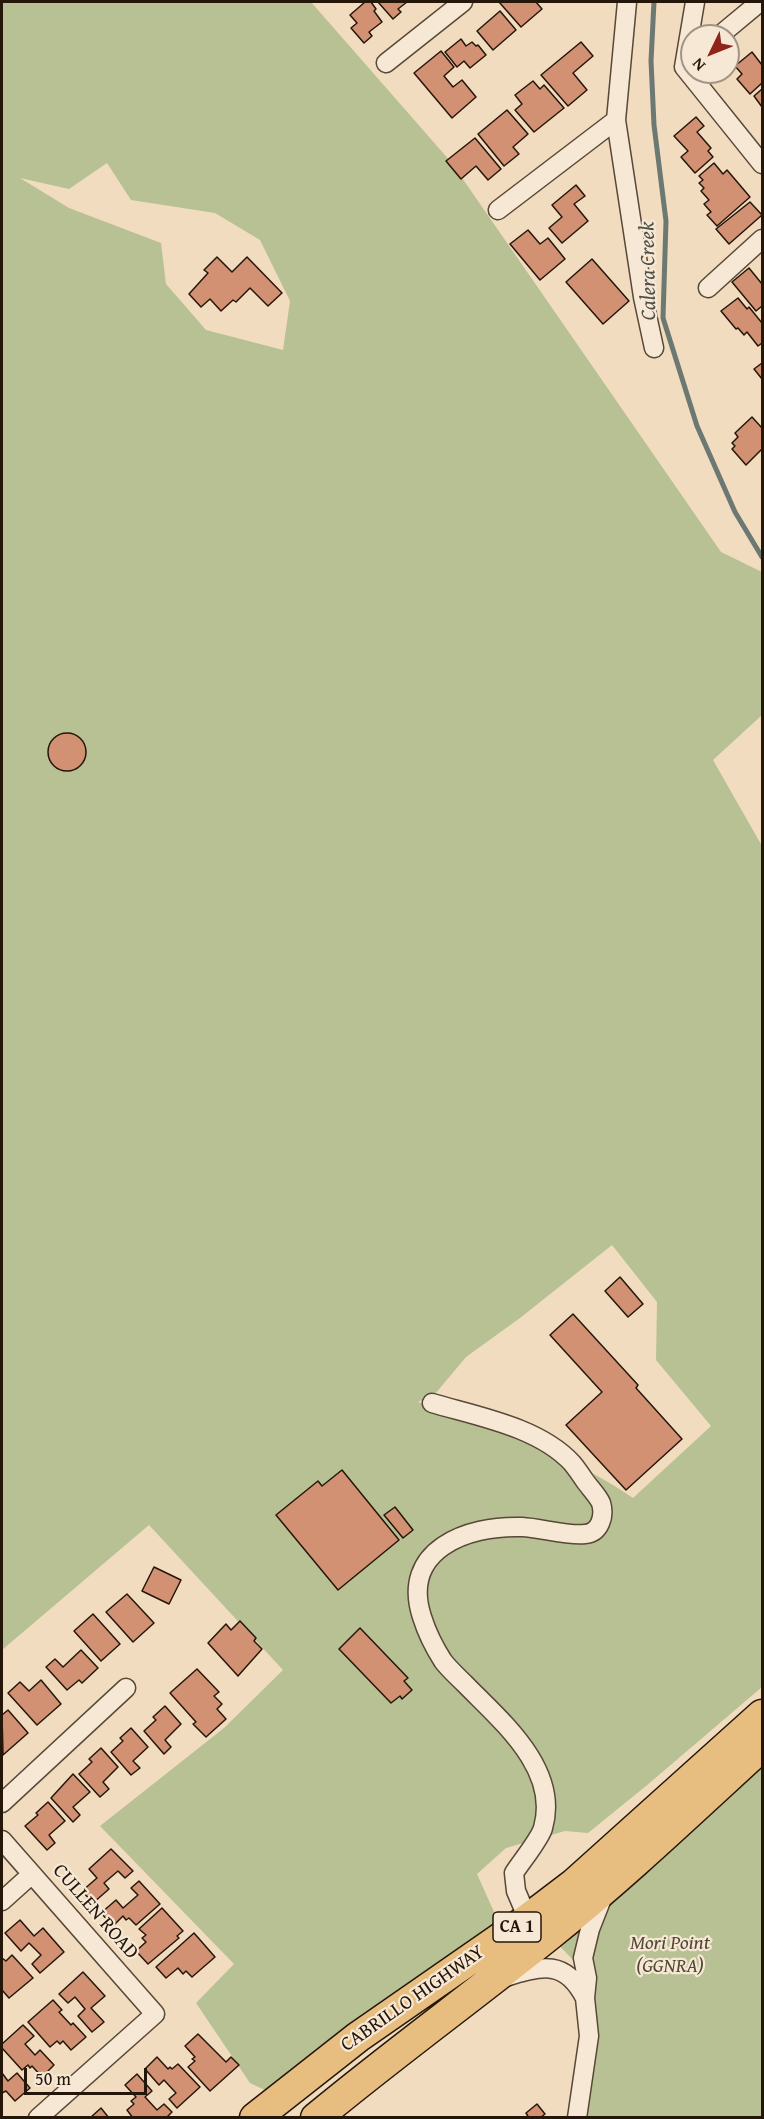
<!DOCTYPE html>
<style>
body{margin:0}
#map{position:relative;width:764px;height:2119px;overflow:hidden;background:#f1dcbf;font-family:"Gentium Book Plus",serif}
canvas{display:block}
.frame{position:absolute;inset:0;border:3px solid #25160a;pointer-events:none}
.north{position:absolute;left:680px;top:24px;width:60px;height:60px;box-sizing:border-box;background:#f6e8d5;border:2px solid #a29484;border-radius:50%;rotate:227deg;font-size:16px;font-weight:700;line-height:24px;text-align:center;color:#25160a}
.north::after{content:'';display:block;margin:auto;width:21px;height:27px;background:#8f2418;clip-path:polygon(50% 0,100% 100%,50% 72%,0 100%)}
.scale{position:absolute;left:24px;top:2068px;width:123px;height:27px;box-sizing:border-box;border:3px solid #25160a;border-top:0;padding-left:8px;font-size:18px;line-height:21px;white-space:nowrap;color:#25160a;-webkit-text-stroke:4px #f6e8d5;paint-order:stroke}
</style>
<div id="map">
<canvas width="764" height="2119"></canvas>
<div class="frame"></div>
<div class="north">N</div>
<div class="scale">50 m</div>
</div>
<script>
const c = document.querySelector('canvas').getContext('2d');
c.lineJoin = 'round';
function fill(path, color) { c.fillStyle = color; c.fill(path, 'evenodd'); }
function trace(path, color, width, dash) { c.strokeStyle = color; c.lineWidth = width; c.lineCap = dash ? 'butt' : 'round'; c.setLineDash(dash || []); c.stroke(path); }
function write(font, color, halo, rows, align = 'center') {
  c.font = font + ' "Gentium Book Plus",serif'; c.lineWidth = 4.5; c.setLineDash([]); c.textBaseline = 'middle'; c.strokeStyle = halo; c.fillStyle = color; for (const [text, x, y, turn = 0] of rows) {
    c.save(); c.translate(x, y); c.rotate((+turn || 0) * Math.PI / 180); c.textAlign = isNaN(turn) ? turn : align; if (halo) c.strokeText(text, 0, 0); c.fillText(text, 0, 0); c.restore();
  }
}
fill(new Path2D(`
 M2 2H311L451 162 721 552 762 572V715L713 760 762 846V1687L646 1786 588 1833 565 1831 506 1848 477 1874 499 1923 269 2092 250 2083 196 2003 234 1964 100 1826 224 1728 283 1670 149 1525 2 1650ZM107 163 131 200 215 213 260 240 290 301 283 350 206 330 166 284 161 243 69 208 20 178 69 189ZM612 1245 657 1302 656 1360 711 1426 633 1498C568 1453 491 1430 418 1402L435 1394 466 1357 520 1318Z
 M762 1746V2117H577L585 1998 574 1961 549 1935Z`), '#b7c194');
trace(new Path2D(`
 M654 2 651 61 654 125 666 221 663 318 697 426 735 512 762 557`), '#6c7872', 5);
const building = new Path2D(`
 M365 2H371L376 9 374 11 382 22 369 32 372 36 364 43 351 28 357 23 350 15Z
 M378 2H407L398 9 401 12 393 19Z
 M499 2H536L542 9 521 27Z
 M500 11 516 30 493 50 477 31Z
 M461 39 466 46 472 42 476 46 478 45 486 55 470 68 464 61 457 67 445 52Z
 M581 42 593 56 573 73 587 90 568 106 541 75Z
 M441 51 454 67 444 76 453 87 462 80 476 97 452 118 414 73Z
 M752 52 762 65V83L750 94 737 79 742 74 735 66Z
 M533 81 540 89 544 85 564 108 534 132 515 110 522 104 515 95Z
 M762 89V107L754 96Z
 M507 110 528 134 513 147 519 154 504 166 478 134Z
 M696 117 704 126 697 132 711 148 708 151 713 157 695 173 681 157 688 151 674 136Z
 M475 138 501 169 488 180 476 166 461 179 446 161Z
 M714 163 723 174 727 170 750 197 717 226 707 215 711 212 704 204 709 200 701 191 704 188 699 183 703 180 699 176Z
 M576 185 585 196 574 204 588 221 562 243 549 228 562 217 552 205Z
 M750 202 762 215 729 244 716 229Z
 M528 230 540 244 548 238 565 259 540 280 510 244Z
 M217 257 232 272 247 257 282 293 268 306 250 288 236 302 233 300 221 311 210 299 201 307 189 294 208 273 204 270Z
 M592 259 629 301 603 324 566 282Z
 M749 268 762 284V306L756 311 732 282Z
 M738 298 747 309 749 307 762 323V343L758 346 747 332 744 335 738 328 736 329 721 311Z
 M762 363V379L754 369Z
 M752 417 762 428V449L746 465 732 449 735 446 732 443 738 437 735 433Z
 M48 752a19 19 0 1 1 38 0a19 19 0 1 1-38 0Z
 M620 1277 643 1304 628 1317 605 1291Z
 M573 1314 638 1385 636 1388 682 1439 626 1490 566 1425 602 1392 550 1335Z
 M342 1470 399 1540 338 1590 276 1515 318 1481 322 1486Z
 M395 1507 413 1530 403 1538 384 1515Z
 M154 1567 181 1580 169 1604 142 1591Z
 M127 1594 154 1623 133 1642 106 1612Z
 M93 1614 120 1644 101 1661 74 1631Z
 M240 1621 256 1638 254 1641 262 1649 238 1676 208 1643 226 1624 231 1630Z
 M360 1628 408 1678 404 1681 412 1690 402 1699 400 1696 391 1703 339 1649Z
 M81 1650 98 1668 82 1683 79 1680 67 1690 46 1667 55 1659 63 1667Z
 M197 1669 219 1692 214 1696 222 1704 217 1709 226 1719 206 1737 193 1724 196 1722 170 1693Z
 M41 1680 61 1704 37 1725 8 1693 20 1682 29 1691Z
 M165 1706 181 1724 165 1740 171 1747 164 1754 144 1731 156 1720 153 1717Z
 M8 1710 28 1733 3 1755 2 1715Z
 M131 1728 148 1747 133 1761 140 1768 131 1775 111 1752 123 1741 120 1738Z
 M101 1748 118 1767 103 1782 109 1789 100 1797 79 1774 92 1762 89 1759Z
 M73 1774 90 1792 73 1807 80 1815 73 1822 51 1798Z
 M48 1802 65 1821 49 1835 55 1843 47 1850 25 1826 38 1815 36 1813Z
 M111 1849 133 1871 125 1878 118 1871 104 1883 109 1889 93 1903 82 1891 97 1878 89 1869Z
 M139 1881 160 1904 136 1925 129 1918 126 1920 123 1916 113 1926 101 1913 116 1900 123 1908 138 1895 131 1888Z
 M162 1908 183 1931 177 1936 179 1938 148 1964 136 1951 146 1942 142 1938 146 1935 139 1929Z
 M20 1920 34 1936 43 1928 64 1952 40 1973 32 1964 41 1955 29 1943 21 1951 5 1933Z
 M194 1933 215 1957 192 1977 186 1971 183 1974 178 1968 166 1978 156 1967Z
 M12 1955 33 1978 9 1998 2 1990V1958L6 1961Z
 M83 1972 105 1996 91 2008 104 2022 92 2032 78 2016 85 2009 75 1997 68 2003 59 1994Z
 M53 2000 62 2010 59 2012 71 2025 73 2023 86 2037 71 2050 63 2041 60 2044 57 2041 50 2047 28 2022Z
 M23 2025 34 2036 25 2044 35 2055 40 2050 54 2065 42 2077 32 2066 30 2068 28 2065 22 2070 2 2048V2044Z
 M198 2034 226 2062 231 2057 239 2065 210 2091 188 2067 195 2061 192 2059 195 2057 185 2046Z
 M157 2057 168 2069 170 2067 172 2069 178 2064 200 2087 177 2108 169 2099 176 2093 164 2080 159 2085 145 2069Z
 M2 2073 8 2081 17 2073 30 2088 15 2101 6 2091 2 2093Z
 M137 2074 152 2091 145 2097 157 2110 164 2104 172 2112 166 2118H133L127 2110 134 2104 131 2101 136 2097 125 2085Z
 M537 2104 545 2114 540 2118H529L526 2113Z
 M101 2108 109 2118H90Z`);
fill(building, '#d39174');
trace(building, '#25160a', 1.5);
const minor = new Path2D(`
 M627 2 616 120 643 297 654 348
 M695 2 684 67 762 164
 M719 36 760 2
 M386 63 463 2
 M498 210 616 120
 M708 288 762 239
 M432 1403C476 1416 539 1427 572 1463 577 1469 581 1475 585 1481 590 1488 598 1496 601 1503 605 1516 600 1533 585 1534 567 1536 541 1528 522 1527 467 1525 400 1550 422 1617 427 1633 434 1647 443 1661 449 1669 458 1677 465 1684 501 1721 560 1769 543 1828 540 1839 521 1862 514 1873L516 1891 528 1919
 M2 1803 126 1688
 M2 1840 155 2014 38 2118
 M2 1901 32 1874
 M506 1977C542 1965 566 1960 585 1998
 M577 2118 589 2036 585 1998 587 1978 583 1958 590 1929 603 1896`);
const trunk = new Path2D(`
 M255 2118 358 2037 528 1919 574 1884 762 1715
 M316 2118C392 2055 472 1997 548 1936 623 1876 692 1810 762 1746`);
trace(minor, '#584837', 21);
trace(trunk, '#25160a', 33);
trace(minor, '#f6e8d5', 18);
trace(trunk, '#e8be80', 30);
for (const [x, y, w] of [
 [517,1927,48]
]) { const box = new Path2D(); box.roundRect(x - w / 2, y - 15, w, 30, 4.5); c.fillStyle = '#f6e8d5'; c.fill(box); trace(box, '#25160a', 1.5); }
write('bold 18px', '#25160a', null, [
 ["CA 1",517,1927]
]);
write('20px', '#25160a', '#f6e8d5', [
 ["CULLEN ROAD",95,1912,49],
 ["CABRILLO HIGHWAY",413,1999,-35]
]);
write('italic 20px', '#514933', '#f6e8d5', [
 ["Mori Point",670,1944],
 ["(GGNRA)",670,1967]
]);
write('italic 21px', '#4e4f47', '#f6e8d5', [
 ["Calera Creek",649,271,-91]
]);
</script>
